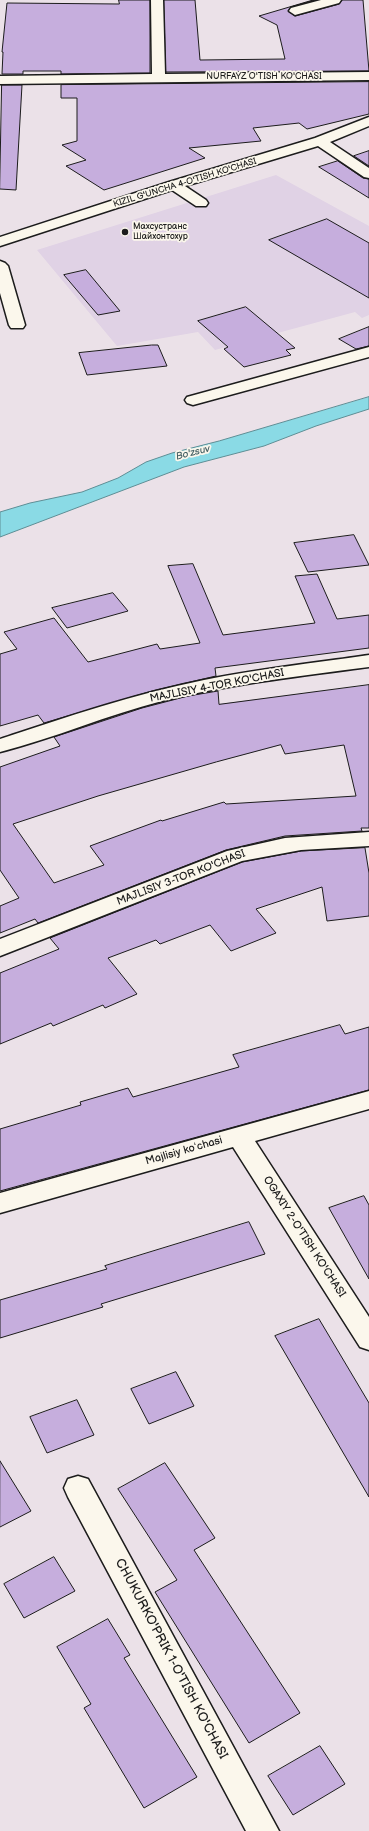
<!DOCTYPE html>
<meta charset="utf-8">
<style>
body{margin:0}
canvas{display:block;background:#ebe1e8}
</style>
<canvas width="369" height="1831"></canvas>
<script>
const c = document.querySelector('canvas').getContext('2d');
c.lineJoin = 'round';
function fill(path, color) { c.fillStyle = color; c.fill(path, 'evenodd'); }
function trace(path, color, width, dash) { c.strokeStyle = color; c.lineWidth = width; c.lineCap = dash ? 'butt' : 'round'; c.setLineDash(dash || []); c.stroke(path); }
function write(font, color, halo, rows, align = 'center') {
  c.font = font + ' "Balsamiq Sans",sans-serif'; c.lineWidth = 3.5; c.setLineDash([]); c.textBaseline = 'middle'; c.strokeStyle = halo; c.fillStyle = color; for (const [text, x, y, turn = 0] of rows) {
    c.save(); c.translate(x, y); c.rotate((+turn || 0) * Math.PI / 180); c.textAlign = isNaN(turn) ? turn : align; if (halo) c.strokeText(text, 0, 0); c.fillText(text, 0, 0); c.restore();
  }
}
fill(new Path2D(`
 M276 175 369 226V315L362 318 355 312 215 350 198 332 117 346 37 250Z`), '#e0d2e5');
const water = new Path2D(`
 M369 397V409L316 426 264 446 184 467 0 537V512L30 503 82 492 118 478 146 462 172 453 219 441Z`);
fill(water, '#8adae5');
trace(water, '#5e8e95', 1);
const building = new Path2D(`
 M119 0H150V73L61 74V71H23V74H2L3 52H2L7 3 119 4Z
 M164 0H195L200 60 285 59 277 25 259 16 313 0H315L291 7 288 11 295 16 339 4 342 0H363L369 71 166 72Z
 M369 82V114L307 129 299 123 253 128 261 141 189 148 205 158 104 190 66 166 86 160 62 145 77 141V98H61V85Z
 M2 85H22L16 190 0 189Z
 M369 151V166L354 156Z
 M338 161 363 178 369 179V198L319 167Z
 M327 219 369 243V298L269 240Z
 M86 270 120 311 98 315 64 275Z
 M246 307 295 348 286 350 291 355 244 367 224 349 228 347 198 321Z
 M369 327V346L356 349 339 339Z
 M152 345H158L167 366 87 375 79 353Z
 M354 535 369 565 308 572 294 543Z
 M193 564 223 635 315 623 295 576 317 574 337 619 369 615V648L215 668 216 676 152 691 44 723 38 715 0 726V654L17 649 4 632 54 618 88 662 157 644 160 649 200 643 168 566Z
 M113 593 128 611 67 628 52 608Z
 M369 685V828H361L362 831 285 836 226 850 38 923 35 919 0 933V906L19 898 0 870V767L60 746 54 737 142 708 188 696 218 691 219 704ZM281 745 285 754 344 745 356 796 226 804 224 802 162 821 161 820 90 846 104 865 54 883 13 824 98 796 216 762Z
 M365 848 369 873V916L327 921 322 887 256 909 276 933 231 951 210 925 160 944 156 940 108 958 137 994 105 1008 103 1005 53 1026 51 1023 0 1044V973L59 949 50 938 242 862 301 851Z
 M340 1025 345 1034 369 1027V1090L0 1191V1129L81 1105 80 1102 128 1088 133 1097 239 1067 233 1055Z
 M364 1196 369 1205V1279L329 1208Z
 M249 1222 265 1254 101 1304 103 1307 0 1338V1300L107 1269 105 1266Z
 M319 1319 369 1403V1497L275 1336Z
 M176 1372 194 1406 149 1424 131 1389Z
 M77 1400 94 1435 47 1453 30 1417Z
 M0 1461 31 1511 0 1527Z
 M165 1463 215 1538 194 1550 300 1713 249 1743 155 1592 177 1580 118 1489Z
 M54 1557 75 1591 24 1618 4 1584Z
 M108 1619 130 1655 124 1658 197 1777 144 1808 84 1708 91 1704 57 1647Z
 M320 1746 345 1784 293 1815 268 1776Z`);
fill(building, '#c6aedd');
trace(building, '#1c1c1c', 1);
const minor = new Path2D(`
 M151 0H163L165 74 369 72V80L0 84V76L152 74Z
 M321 0H341L339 3 295 15 289 11 291 8Z
 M369 117V126L330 142 369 168V178L364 177 318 146 185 186 206 200 208 203 206 206H196L172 190 0 246V237L169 182 315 138Z
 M0 261 5 263 8 266 25 325 23 328H11L9 325 0 293Z
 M369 347V357L193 405 187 403 185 400 187 397Z
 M369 655V667C300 676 230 684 162 701 107 715 55 738 0 752V739C67 717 134 694 204 680 258 669 314 663 369 655Z
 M369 832V846L301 850 242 861 0 956V939L227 851 285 838Z
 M369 1091V1109L255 1141 369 1317V1350L360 1347 233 1147 0 1213V1193Z
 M78 1476 88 1479 279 1831H246L68 1497 64 1488 68 1479Z`);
trace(minor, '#1c1c1c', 3);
fill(minor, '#fbf7ec');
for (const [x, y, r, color] of [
 [125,232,4,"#1c1c1c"]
]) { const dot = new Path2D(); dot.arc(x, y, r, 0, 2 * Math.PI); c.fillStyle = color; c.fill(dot); trace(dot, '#fbf7ec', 1.5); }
write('9px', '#1c1c1c', '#fbf7ec', [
 ["NURFAYZ O'TISH KO'CHASI",264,77],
 ["KIZIL G'UNCHA 4-O'TISH KO'CHASI",185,183,-17]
]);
write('9px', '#1c1c1c', '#fbf7ec', [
 ["Махсустранс",133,227],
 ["Шайхонтохур",133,237]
], 'left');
write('italic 10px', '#425e62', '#fbf7ec', [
 ["Bo'zsuv",193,453,-14]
]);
write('11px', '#1c1c1c', '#fbf7ec', [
 ["MAJLISIY 4-TOR KO'CHASI",217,686,-11],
 ["MAJLISIY 3-TOR KO'CHASI",181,878,-21],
 ["Majlisiy koʻchasi",184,1151,-16],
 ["OGAXIY 2-O'TISH KO'CHASI",304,1237,57]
]);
write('13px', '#1c1c1c', '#fbf7ec', [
 ["CHUKURKO'PRIK 1-O'TISH KO'CHASI",171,1659,62]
]);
</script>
